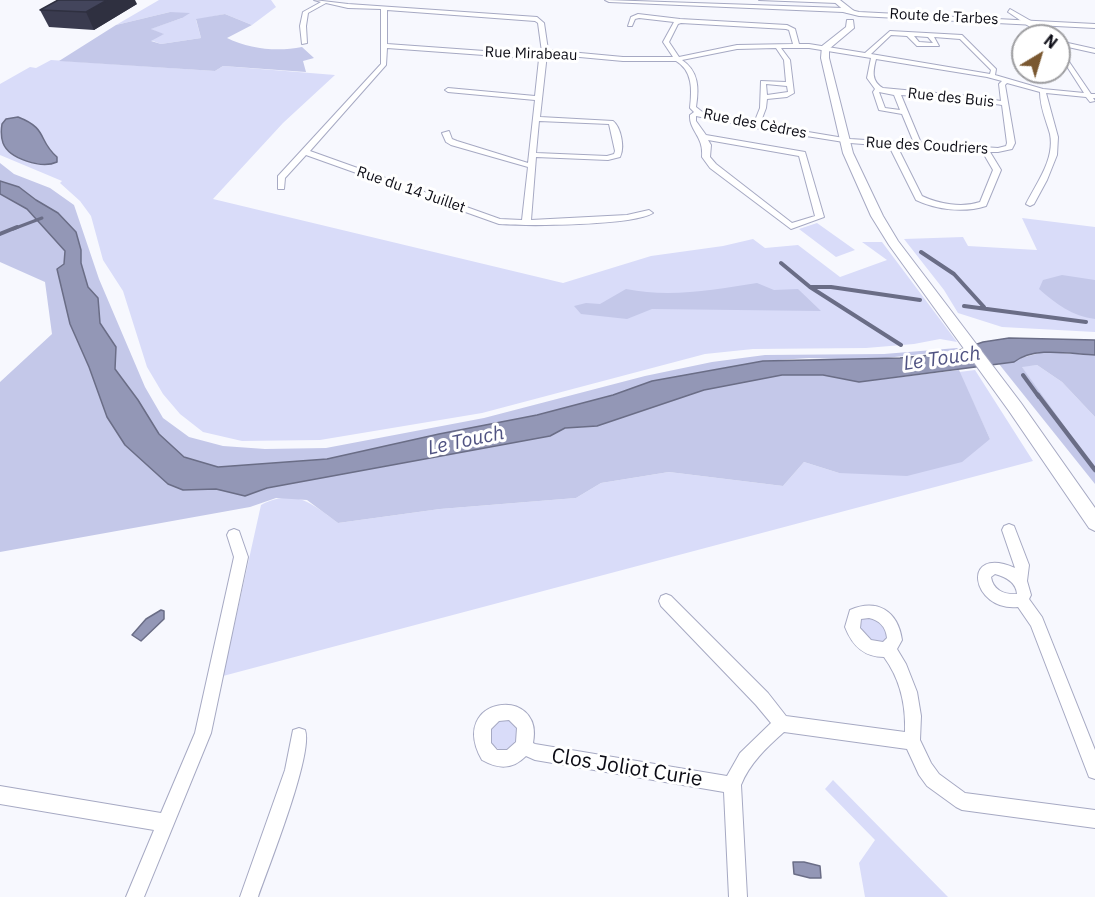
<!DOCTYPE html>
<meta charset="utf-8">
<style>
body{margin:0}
#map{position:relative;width:1095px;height:897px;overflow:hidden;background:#f7f8fe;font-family:"IBM Plex Sans",sans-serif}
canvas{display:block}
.north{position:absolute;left:1011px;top:24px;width:60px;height:60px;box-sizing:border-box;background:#fff;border:2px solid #9e9ea1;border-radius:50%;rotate:38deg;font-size:16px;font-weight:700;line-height:24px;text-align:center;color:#0c0c15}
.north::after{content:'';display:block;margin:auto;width:21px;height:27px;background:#7a5830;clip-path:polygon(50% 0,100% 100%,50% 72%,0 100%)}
</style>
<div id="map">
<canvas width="1095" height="897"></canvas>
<div class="north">N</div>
</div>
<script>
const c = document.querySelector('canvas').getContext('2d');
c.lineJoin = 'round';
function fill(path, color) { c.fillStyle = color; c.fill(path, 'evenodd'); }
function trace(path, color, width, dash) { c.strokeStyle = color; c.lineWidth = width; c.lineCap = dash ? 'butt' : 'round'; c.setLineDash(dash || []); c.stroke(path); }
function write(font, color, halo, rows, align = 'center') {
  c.font = font + ' "IBM Plex Sans",sans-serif'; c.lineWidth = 6; c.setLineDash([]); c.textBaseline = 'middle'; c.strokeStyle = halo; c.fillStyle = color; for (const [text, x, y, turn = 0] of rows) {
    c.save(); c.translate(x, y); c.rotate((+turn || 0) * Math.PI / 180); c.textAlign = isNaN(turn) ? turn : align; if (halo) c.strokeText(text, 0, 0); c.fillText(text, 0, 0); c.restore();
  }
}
fill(new Path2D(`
 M159 0H271L276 7 252 25 225 14 196 20 201 38 161 44 150 40 163 34 150 29 182 18 170 12 116 25Z
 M51 60 215 71 223 66 335 75 283 123 213 199 563 283 651 256 723 246 753 239 765 248 798 245 840 277 887 260 862 242H882L957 342 940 339 914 344 866 348 753 349 705 354 482 413 320 440 242 441 203 432 180 414 163 394 147 367 123 291 103 260 91 216 80 201 60 183 62 181 0 155V84L30 67 36 68Z
 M1022 218 1095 227V332L1002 327 958 313 944 290 904 239 963 237 968 246 1037 250Z
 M817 223 855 250 836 257 799 229Z
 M1037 365 1062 382 1095 417V468L1021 366Z
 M975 370 1033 461 223 676 261 505C295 488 311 503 338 523L440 509 576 498 601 483 669 472 783 486 804 462 839 473 990 439 959 372Z
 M874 617 885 626 888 638 880 644 873 643 861 634 859 623 862 618Z
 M489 735a15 15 0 1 1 30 0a15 15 0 1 1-30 0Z
 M833 780 948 897H865L859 863 875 840 825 789Z`), '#d9dcf9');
fill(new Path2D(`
 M170 12 190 13 182 18 151 29 164 34 151 41 161 44 201 38 196 19 225 14 252 25 227 38C250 49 277 52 302 47L314 58 303 61 306 72 223 66 215 71 59 61 116 25Z
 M0 163 14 174 50 188 74 205 99 279 145 387 163 418 189 437 223 446 265 449 326 448 484 418 645 376 712 362 765 355 884 354 957 348 959 350 867 360 809 358 763 361 652 381 613 395 537 415 439 434 327 459 218 467 184 457 158 434 138 400 115 369 116 347 100 323 98 298 88 287 81 263V250L58 213 36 200 19 187 0 181Z
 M0 194 27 209 65 251 64 264 57 269 70 324 89 367 183 490 216 489 245 496 267 488 550 436 565 428 597 426 704 390 782 375H823L859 382 959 370 990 439 962 462 907 476 839 473 804 462 783 486 669 472 601 483 576 498 440 509 338 523 307 500 276 498 250 507 0 552V382L52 334 45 282 0 262Z
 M1062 275 1095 280V319C1072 316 1056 304 1039 289L1043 280Z
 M757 283 774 290 798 289 821 311 652 309 627 319 581 314 574 306 586 303 600 304 626 289C670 298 713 290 757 283Z
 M1043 352 1095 355V417L1062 382 1037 365 1022 367 1095 468V484L999 364Z`), '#c4c8e9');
const water = new Path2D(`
 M18 117C49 129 37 140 57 157V162C42 169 9 159 3 143 1 137 1 130 2 124L6 119Z
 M0 181 19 187 36 200 58 213 76 232 81 250V263L88 287 98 298 100 323 116 347 115 369 138 400 159 434 184 457 218 467 327 459 439 434 537 415 613 395 652 381 763 361 900 358 951 353 983 342 1009 338 1095 340V355C1070 354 1035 346 1014 362L859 382 823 375H782L704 390 597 426 565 428 550 436 267 488 245 496 216 489 183 490 168 484 125 445 107 417 89 367 70 324 57 269 64 264 65 251 27 209 0 194Z
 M161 610 164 611V619L141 641 132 635 146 619Z
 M793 862H804L820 866 821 878H810L794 874Z`);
fill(water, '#9397b6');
trace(water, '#6a6d86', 1.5);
trace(new Path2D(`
 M13 229 42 218`), '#6a6d86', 3);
trace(new Path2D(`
 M0 234 17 227
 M921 252 954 274 984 307
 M781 263 810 287 901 345
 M810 287H831L920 300
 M964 306 1086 322
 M1023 375 1039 397`), '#6a6d86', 4);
trace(new Path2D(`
 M1038 395 1095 470`), '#6a6d86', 4.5);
const street = new Path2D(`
 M314 0 348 4 537 17 544 23 548 50 623 57H673L663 42 674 22 639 18 635 19 632 26H628L631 17 638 14 680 19 787 25 795 29 799 44H809L865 53 890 31 962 35 996 69 995 75 1043 89 1084 93 1059 54V47L1091 94H1095V98H1093L1095 101 1090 102 1086 97 1046 93 1058 137 1057 155 1047 180 1034 204 1030 206 1026 204C1037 182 1055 159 1050 134 1046 120 1040 107 1040 92L1007 83 1005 85 1015 143 1012 149 998 152H990L1001 170 986 206C964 213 937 210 916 200L889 146 850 143 756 128 696 116V121L706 135 805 152 824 217 791 229 710 168 702 157C704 136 689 131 690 115L694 112 690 108C692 90 693 71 676 61H623L547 54 540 117 613 121C621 127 625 148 620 157L608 160 536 157 531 220 627 215 649 210 653 213C632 226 527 226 499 224L306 155 285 178 284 189H278V176L381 64V9L348 8 326 3 308 13 306 26 307 43 302 44 300 26 303 12 321 2ZM387 10 535 21 538 23 542 52 540 55 387 44ZM681 23 786 29 789 30 793 44 737 45 679 57 669 42 678 24ZM891 35 907 36 917 46H939L934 37 960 39 991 70 990 74 871 54ZM914 36 928 37 933 43 919 42ZM387 48 539 59 535 96 448 88 445 90 448 92 535 100 528 163 457 141 452 139 449 131 442 133 446 142 451 145 528 167 522 220 500 219 310 151 386 65ZM776 48 784 60 786 82 761 81 760 108 754 123 705 114 696 107C699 89 699 71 682 60L737 49ZM781 48H809L871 58 867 78 875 89 873 92 879 110 902 114 914 143 850 139 760 124 766 108 767 99 787 97 794 93 790 60ZM876 59 987 77 1002 81 999 84 1001 101 969 96 883 88C871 81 873 71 876 59ZM766 84 787 86 788 92 767 95ZM879 92 894 95 900 110 885 108ZM901 95 969 100 1002 105 1007 143 1006 146 998 148 921 143ZM539 121 609 124 615 151 614 154 607 156 536 153ZM708 140 799 156 815 216 792 223 716 164 710 157 711 145ZM897 146 982 151 993 170 980 202C962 208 939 204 922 196Z
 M759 0H839L840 1 837 3Z
 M1010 9 1031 21 1049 36C1040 36 1018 18 1008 12Z
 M1059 41 1095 49V53L1059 45Z
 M1009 524 1014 526 1029 565 1027 581 1031 595 1029 599 1042 617 1095 750V779L1089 777 1031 626 1018 607C971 612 960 544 1015 568L1002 530 1004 526ZM995 574C1006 577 1016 582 1017 594 1004 595 993 590 991 577Z
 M234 529 239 531 248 557 211 733 144 897H126L154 830 0 804V786L161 813 195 733 234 557 227 535 229 531Z
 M666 594 671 596 768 693 786 716 905 732C906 704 900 679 884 657 863 657 852 645 845 627L850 610C877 598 898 611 902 640L897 649 906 664 917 692 921 716 920 740 931 763 939 774 965 793 1095 810V828L962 810 956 807 927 786 919 775 907 749 784 732C767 747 749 764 741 785L747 897H729L724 792 535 760 526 756C512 770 498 769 482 760 446 696 545 684 533 743L535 744 727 776 740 753 771 723 756 705 661 606 659 601 661 596ZM869 618C879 620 886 627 887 638L883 642 871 640 860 628 861 619ZM509 720 517 728 516 742 507 750H497L491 743V729L499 721Z
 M299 728 305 730C314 753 268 868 258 897H240L285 770 293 730Z`);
const secondary = new Path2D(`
 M832 0H840L854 11 847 13Z
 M847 20H853L854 28 829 49V58L853 153 883 216 898 241 1021 403 1095 508V531L1089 528 1009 411 889 245 871 216 843 153 821 58 822 46 846 27Z`);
const primary = new Path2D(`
 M605 0 843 8 859 12 1095 24V28L859 16 843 12 609 2Z`);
trace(street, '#a6a9c3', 2);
trace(secondary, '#a6a9c3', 2);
trace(primary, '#a6a9c3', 2);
fill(street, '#fff');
fill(secondary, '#fff');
fill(primary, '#fff');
fill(new Path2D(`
 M137 4 94 30 49 27 40 10Z`), '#3a3b4f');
fill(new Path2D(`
 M107 0H135L137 4 94 30 86 12Z`), '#2f3040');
const building = new Path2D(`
 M58 0H107L86 12 40 10Z`);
fill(building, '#43455c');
trace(building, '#2f3040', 1.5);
write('15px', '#0c0c15', '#fff', [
 ["Route de Tarbes",944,17,3],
 ["Rue Mirabeau",531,54,2],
 ["Rue des Buis",951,98,6],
 ["Rue des Cèdres",755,124,11],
 ["Rue des Coudriers",927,146,3],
 ["Rue du 14 Juillet",411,190,19]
]);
write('italic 20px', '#505382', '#fff', [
 ["Le Touch",942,359,-8],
 ["Le Touch",466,441,-12]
]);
write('21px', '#0c0c15', '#fff', [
 ["Clos Joliot Curie",627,768,9]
]);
</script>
